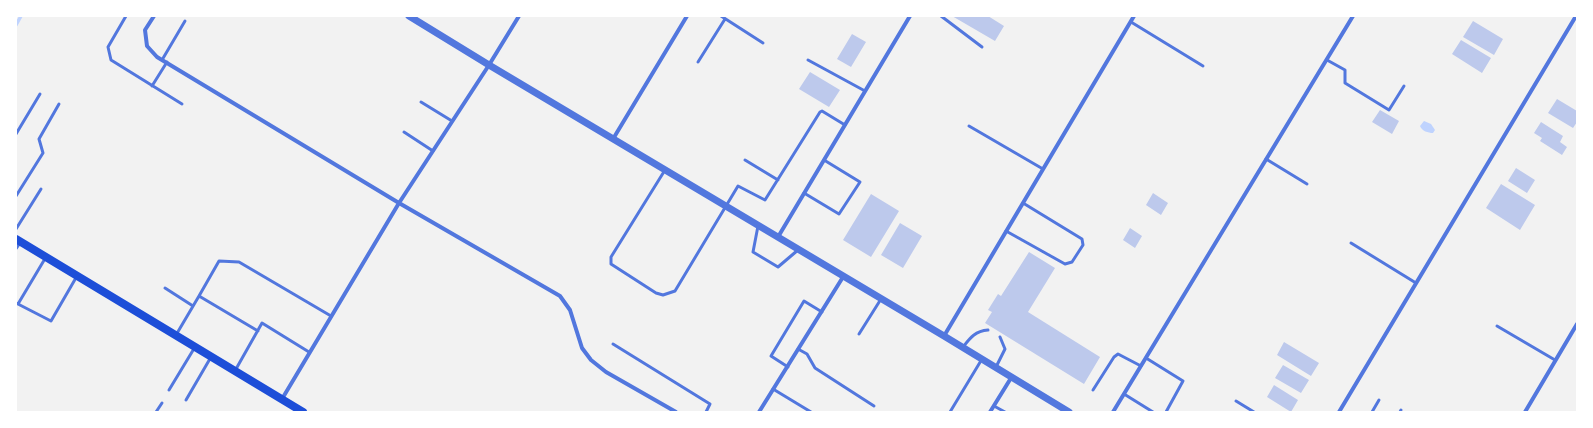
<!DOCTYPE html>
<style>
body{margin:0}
#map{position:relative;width:1593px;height:428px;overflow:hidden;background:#f2f2f2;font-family:"Source Sans 3",sans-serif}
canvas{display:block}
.frame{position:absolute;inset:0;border:17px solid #fff;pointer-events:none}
</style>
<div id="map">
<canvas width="1593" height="428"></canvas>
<div class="frame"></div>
</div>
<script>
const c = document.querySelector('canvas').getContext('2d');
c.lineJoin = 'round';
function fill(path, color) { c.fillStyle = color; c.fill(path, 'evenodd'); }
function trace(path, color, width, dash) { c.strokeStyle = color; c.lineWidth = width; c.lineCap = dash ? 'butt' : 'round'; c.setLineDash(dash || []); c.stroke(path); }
fill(new Path2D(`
 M1424 121 1431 124 1435 130 1433 133C1428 133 1422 131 1420 126Z`), '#bfd3fe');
trace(new Path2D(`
 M16 25 21 16`), '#bfd3fe', 3.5);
fill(new Path2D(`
 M952 16H988L1004 26 995 41Z
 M1473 21 1503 39 1494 55 1463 37Z
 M852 34 866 42 851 67 837 59Z
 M1461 40 1491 58 1482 73 1452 54Z
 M810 72 840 90 829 107 799 89Z
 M1557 99 1577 111V122L1573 128 1548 113Z
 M1380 110 1399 121 1392 134 1372 122Z
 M1541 122 1563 136 1560 142 1567 147 1562 155 1540 141 1542 138 1534 133Z
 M1516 168 1535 180 1527 193 1508 181Z
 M1501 184 1535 205 1520 230 1486 208Z
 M1153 193 1168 203 1161 215 1146 205Z
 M871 194 899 211 871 257 843 240Z
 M900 223 922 236 903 268 881 255Z
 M1130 228 1142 236 1135 248 1123 240Z
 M1029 252 1055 268 1028 312 1100 357 1084 384 985 323 992 312 988 310 998 294 1001 296Z
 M1284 342 1319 363 1311 376 1277 355Z
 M1283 365 1309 380 1301 393 1275 378Z
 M1274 385 1298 400 1291 412 1267 397Z`), '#bdc9ec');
trace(new Path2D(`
 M126 16 108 47 111 60 182 104
 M721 16 763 43
 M941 16 982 47
 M1131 22 1203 66
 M162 60 185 21
 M808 60 865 91
 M1327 60 1345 70V83L1389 110 1404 86
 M698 62 725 19
 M152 86 167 62
 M421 102 452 121
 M969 126 1043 169
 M404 132 433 151
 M16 134 40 94
 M1266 159 1307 184
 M745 160 778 180
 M665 170 611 257V264L656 293 663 295 675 291 738 186 765 200 820 112 822 111 845 125
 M804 193 839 214 860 182 824 160
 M16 196 43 153 39 139 59 104
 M758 226 753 252 778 267 798 250
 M16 229 41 189
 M1006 231 1065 264 1072 262 1083 245 1082 239 1023 203
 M1351 243 1416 283
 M165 288 193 306
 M199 296 219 261 239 262 331 316
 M16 303 51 321 77 276
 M18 304 46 257
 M1497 326 1555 360
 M859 334 881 299
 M176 335 199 296 258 331
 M613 344 710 404 706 412
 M963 347C970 338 975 331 988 330
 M798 349 807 354 815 368 874 406
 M1146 358 1183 381 1166 412
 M788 367 771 356 804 301 822 312
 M996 367 1005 349 1000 337
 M236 369 262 323 309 352
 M773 389 811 412
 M169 390 195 347
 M1093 390 1114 357 1118 354 1141 366
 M1124 394 1153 412
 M186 400 211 357
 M1236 401 1254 412
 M994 406 1005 412
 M156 412 162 403
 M950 412 982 359
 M1372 412 1379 400
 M1400 412 1401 410`), '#5277de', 3);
trace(new Path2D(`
 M154 16 145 30 147 46 157 57 399 203 560 296 570 310 582 348 591 360 606 372 676 412
 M613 139 687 16
 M778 237 910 16
 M16 248 20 242
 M944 336 1134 16
 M282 399 399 203 489 65 519 16
 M759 412 843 277
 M990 412 1011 378
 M1113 412 1353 16
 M1339 412 1576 16
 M1525 412 1577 324`), '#5277de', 4);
trace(new Path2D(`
 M409 16 489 65 944 336 1069 412`), '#5277de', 7);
trace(new Path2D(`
 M16 239 303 412`), '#1d4ed8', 8);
</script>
